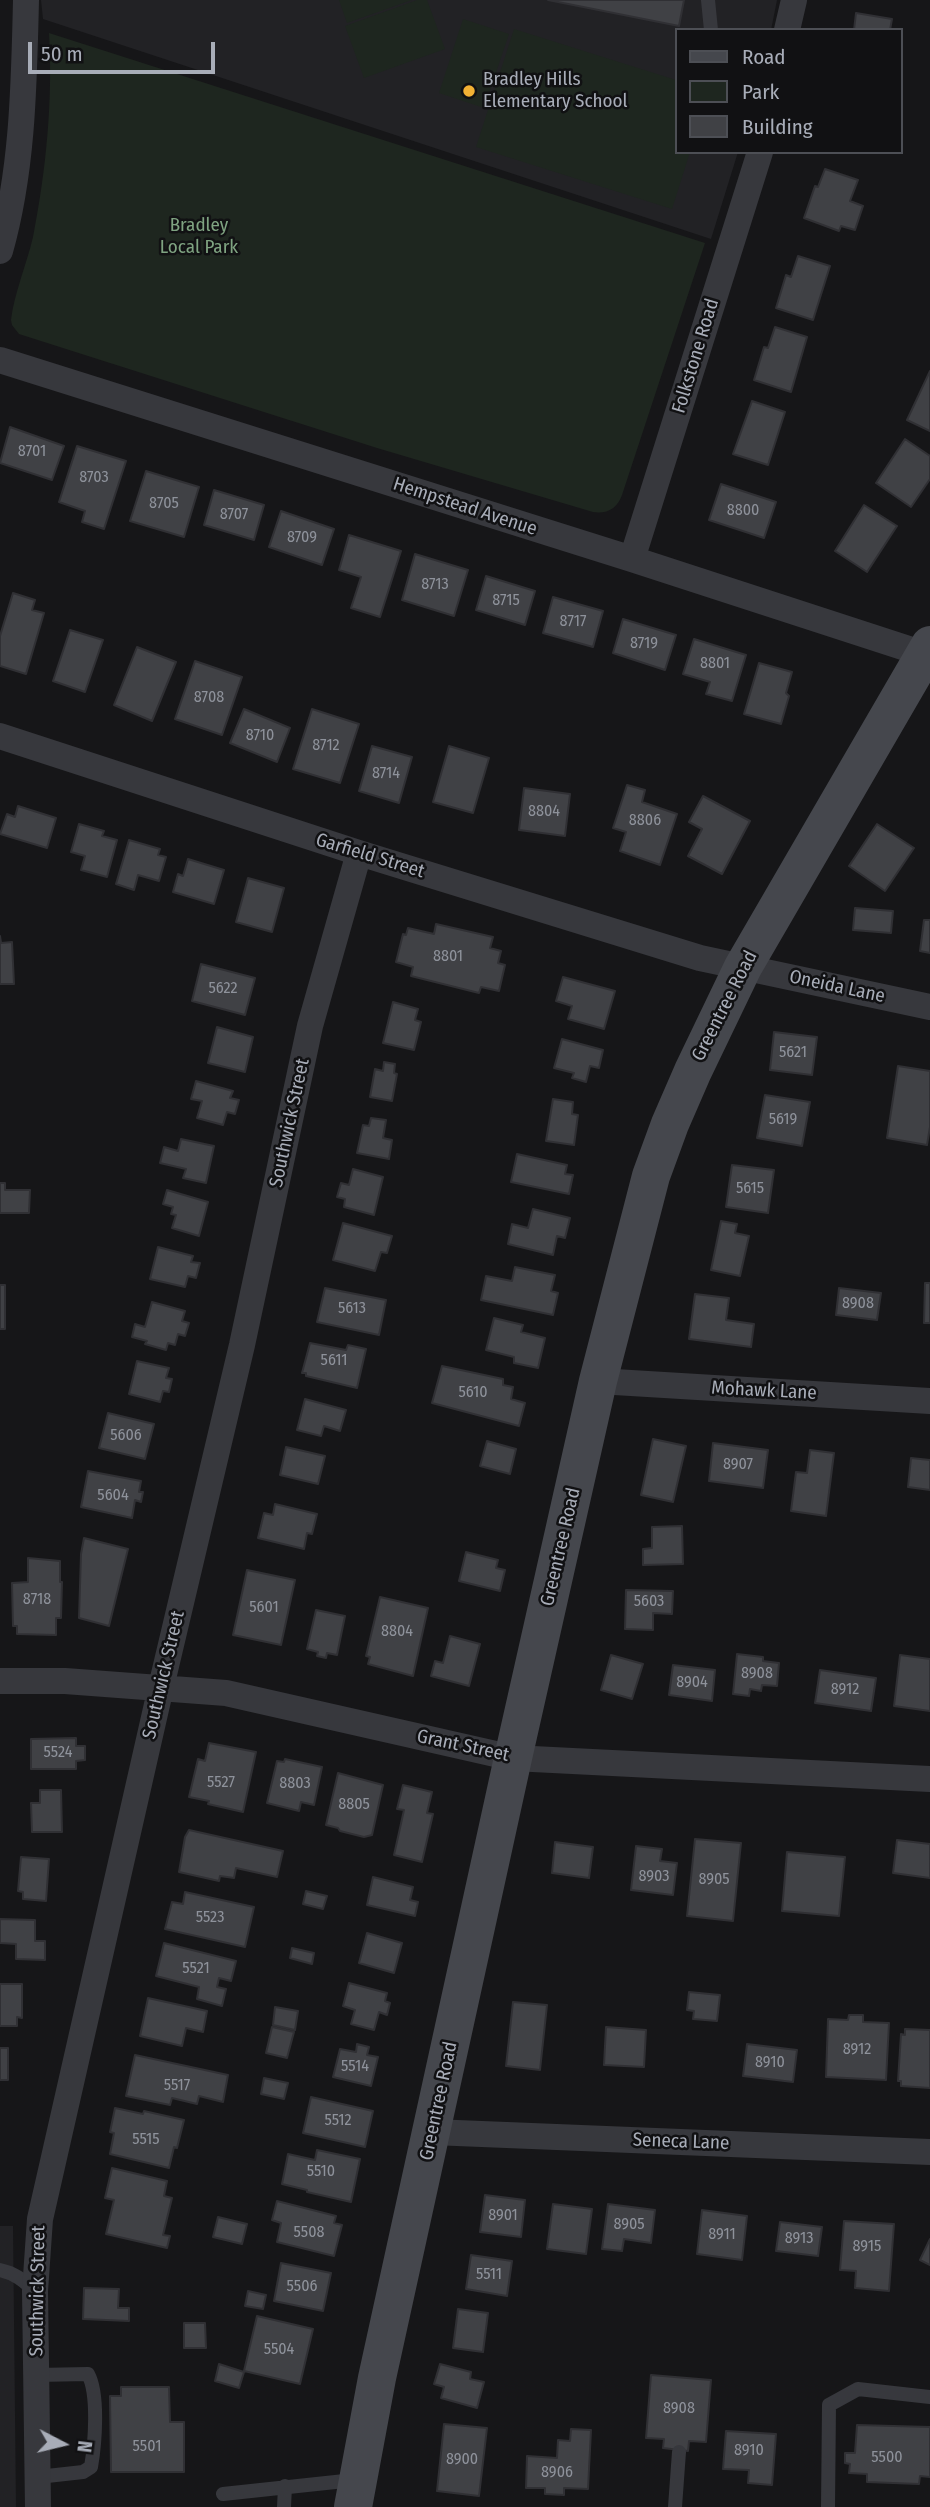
<!DOCTYPE html>
<style>
body{margin:0}
#map{position:relative;width:930px;height:2507px;overflow:hidden;background:#161618;font-family:"Fira Sans Condensed",sans-serif}
canvas{display:block}
.legend{position:absolute;left:675px;top:28px;width:228px;height:126px;box-sizing:border-box;background:#111113;border:2px solid #4d4f55;margin:0;padding:9px 12px;list-style:none;font-size:21px;color:#a8adb8}
.legend li{display:flex;align-items:center;gap:14px;height:35px}
.legend b{width:35px;border:2px solid #4d4f55}
.north{position:absolute;left:28px;top:2409px;width:70px;height:70px;-webkit-text-stroke:5px #111113;paint-order:stroke;rotate:97deg;font-size:19px;font-weight:700;line-height:28px;text-align:center;color:#a8adb8}
.north::after{content:'';display:block;margin:auto;width:24px;height:32px;background:#a8adb8;clip-path:polygon(50% 0,100% 100%,50% 72%,0 100%)}
.scale{position:absolute;left:28px;top:42px;width:187px;height:32px;box-sizing:border-box;border:4px solid #a8adb8;border-top:0;padding-left:9px;font-size:21px;line-height:24px;white-space:nowrap;color:#a8adb8;-webkit-text-stroke:5px #111113;paint-order:stroke}
</style>
<div id="map">
<canvas width="930" height="2507"></canvas>
<ul class="legend">
<li><b style="height:9px;background:#45474d"></b>Road</li>
<li><b style="height:19px;background:#1e261f"></b>Park</li>
<li><b style="height:19px;background:#404145"></b>Building</li>
</ul>
<div class="north">N</div>
<div class="scale">50 m</div>
</div>
<script>
const c = document.querySelector('canvas').getContext('2d');
c.lineJoin = 'round';
function fill(path, color) { c.fillStyle = color; c.fill(path, 'evenodd'); }
function trace(path, color, width, dash) { c.strokeStyle = color; c.lineWidth = width; c.lineCap = dash ? 'butt' : 'round'; c.setLineDash(dash || []); c.stroke(path); }
function write(font, color, halo, rows, align = 'center') {
  c.font = font + ' "Fira Sans Condensed",sans-serif'; c.lineWidth = 5; c.setLineDash([]); c.textBaseline = 'middle'; c.strokeStyle = halo; c.fillStyle = color; for (const [text, x, y, turn = 0] of rows) {
    c.save(); c.translate(x, y); c.rotate((+turn || 0) * Math.PI / 180); c.textAlign = isNaN(turn) ? turn : align; if (halo) c.strokeText(text, 0, 0); c.fillText(text, 0, 0); c.restore();
  }
}
fill(new Path2D(`
 M41 0H777L771 30H676V152H738L711 239 43 19Z
 M0 2226H13L16 2507H0Z`), '#222225');
fill(new Path2D(`
 M339 0H412L347 23Z
 M417 0H427L445 49 364 78 345 26Z
 M463 19 509 34 484 108 439 93Z
 M514 29 676 80V152H690L672 209 476 147Z
 M49 33 705 243 622 495C617 509 607 514 593 512L377 448 19 334 12 325 11 320C14 294 27 263 33 237 46 171 53 101 49 33Z`), '#1e261f');
const building = new Path2D(`
 M548 0H684L679 26Z
 M856 13 892 19 890 30H854Z
 M825 169 858 180 850 201 863 206 855 230 841 226 839 231 804 218 815 186 818 187Z
 M798 256 830 266 813 320 776 308 786 275 791 277Z
 M775 327 807 337 791 392 754 380 764 347 768 348Z
 M930 371V431L907 420Z
 M752 401 785 412 768 465 733 454Z
 M10 427 64 446 52 480 0 463Z
 M905 439 930 456V479L911 507 876 483Z
 M77 446 126 461 104 529 82 522 85 511 59 502Z
 M146 471 199 487 184 537 130 521Z
 M721 484 776 502 764 538 709 520Z
 M214 490 264 505 254 540 204 525Z
 M864 505 897 526 867 572 835 551Z
 M281 511 334 529 322 565 269 547Z
 M349 535 401 551 380 617 351 608 361 577 339 570Z
 M415 554 468 570 454 616 402 600Z
 M486 576 535 591 525 625 476 610Z
 M13 593 35 600 32 610 44 613 26 674 0 666V636Z
 M553 597 603 611 593 647 543 633Z
 M623 619 676 635 665 670 613 653Z
 M70 630 103 640 85 692 53 681Z
 M694 639 746 655 732 701 706 694 710 682 683 674Z
 M137 647 176 662 152 721 114 705Z
 M195 661 242 677 222 735 175 719Z
 M759 663 792 672 786 693 789 696 781 724 744 714Z
 M244 709 290 728 277 762 230 743Z
 M312 709 359 724 340 783 293 769Z
 M372 746 412 757 399 803 359 791Z
 M449 746 489 758 473 813 433 802Z
 M627 785 645 790 642 802 677 814 660 865 620 851 626 832 613 828Z
 M524 788 570 794 565 836 519 830Z
 M703 796 750 821 722 874 688 856 702 829 689 822Z
 M18 806 56 818 47 848 0 834 7 814 15 817Z
 M79 824 104 831 102 836 117 840 107 877 81 870 85 856 71 852Z
 M877 824 914 848 885 891 849 866Z
 M129 840 160 849 158 855 166 857 159 881 138 875 134 890 116 884Z
 M188 859 224 870 214 904 173 892 178 874 183 876Z
 M248 878 284 888 272 932 236 922Z
 M855 908 893 911 891 933 853 930Z
 M924 920H930V953L920 951Z
 M436 924 493 937 490 948 501 951 498 963 505 965 499 991 481 987 479 993 411 976 413 967 396 962 403 934 406 935 408 928 434 934Z
 M0 936 1 943 12 942 14 984H0Z
 M201 964 255 978 245 1015 192 1001Z
 M563 977 615 991 604 1029 568 1019 572 1006 556 1001Z
 M393 1002 418 1009 415 1020 421 1022 414 1050 383 1043Z
 M217 1027 253 1037 245 1072 208 1063Z
 M774 1032 817 1037 812 1075 770 1070Z
 M562 1039 603 1050 599 1068 590 1066 586 1082 572 1078 574 1073 554 1068Z
 M384 1062 395 1064 394 1073 397 1074 392 1101 370 1097 375 1069 383 1071Z
 M898 1066 930 1071V1127L927 1145 887 1138Z
 M196 1081 233 1091 230 1098 239 1100 235 1114 227 1112 223 1125 197 1118 202 1101 191 1099Z
 M765 1095 810 1102 802 1146 757 1138Z
 M553 1099 573 1102 572 1114 578 1115 574 1145 546 1141Z
 M371 1118 386 1120 383 1138 392 1140 389 1159 357 1153 363 1125 369 1126Z
 M181 1139 214 1146 206 1183 183 1178 186 1169 160 1163 164 1147 178 1151Z
 M517 1154 567 1165 565 1174 573 1175 569 1194 511 1182Z
 M732 1165 774 1170 768 1213 726 1207Z
 M353 1169 383 1177 374 1215 344 1207 345 1199 337 1197 341 1183 349 1185Z
 M0 1183H5V1190H30L29 1213H0Z
 M167 1190 208 1202 199 1236 172 1228 176 1215 171 1214 173 1207 163 1204Z
 M533 1209 570 1218 565 1238 557 1236 553 1255 508 1244 512 1224 528 1228Z
 M721 1221 737 1224 735 1233 749 1236 740 1276 711 1270Z
 M343 1223 392 1236 387 1253 381 1252 375 1271 333 1260Z
 M158 1247 193 1256 191 1262 200 1263 196 1278 188 1276 185 1287 150 1279Z
 M515 1267 555 1275 551 1291 558 1293 553 1315 481 1300 486 1276 512 1281Z
 M925 1283H930V1323H924Z
 M0 1285H5V1329H0Z
 M325 1288 386 1300 379 1335 317 1322Z
 M839 1288 881 1293 877 1320 836 1315Z
 M695 1294 729 1298 726 1320 754 1324 751 1347 689 1339Z
 M152 1302 185 1311 182 1321 189 1323 185 1336 178 1334 175 1345 168 1343 166 1350 145 1344 147 1341 132 1337 135 1324 145 1327Z
 M494 1318 523 1325 521 1332 545 1338 538 1368 514 1363V1357L486 1350Z
 M310 1343 346 1350 348 1345 366 1349 357 1388 306 1376V1373H302Z
 M137 1361 169 1368 166 1378 172 1379 169 1392 163 1391 160 1402 129 1394Z
 M442 1366 503 1379V1385L513 1387 511 1399 525 1403 519 1426 432 1403Z
 M305 1399 346 1410 340 1431 324 1426 321 1436 297 1430Z
 M108 1413 154 1424 145 1459 99 1448Z
 M653 1439 686 1446 673 1502 641 1495Z
 M487 1441 516 1449 510 1474 480 1466Z
 M713 1443 768 1450 763 1488 709 1481Z
 M286 1447 325 1456 318 1484 280 1475Z
 M810 1450 834 1453 826 1516 791 1511 796 1472 807 1473Z
 M911 1458 930 1460V1490L908 1487Z
 M88 1471 141 1481 139 1492H143L141 1502 135 1500 132 1518 81 1507Z
 M275 1504 317 1514 312 1534 307 1533 304 1549 258 1538 264 1513 273 1515Z
 M682 1526 683 1564 643 1565V1549L652 1548V1527Z
 M84 1538 128 1549 109 1626 79 1618 81 1554Z
 M466 1552 498 1560 496 1568 505 1570 500 1591 459 1581Z
 M28 1558 60 1561V1582H62L61 1618H56V1635L17 1634V1626H13L12 1583 28 1582Z
 M247 1570 295 1580 281 1645 233 1635Z
 M626 1590 673 1591 672 1614 653 1613V1630L625 1629Z
 M380 1597 428 1608 413 1676 368 1664 370 1657 366 1656Z
 M316 1610 345 1616 337 1655 327 1653 326 1658 317 1656 318 1652 307 1649Z
 M450 1636 480 1644 469 1686 431 1676 435 1661 443 1663Z
 M737 1654 763 1657V1661L779 1663 777 1686 762 1685 761 1691 750 1689 749 1696 733 1694Z
 M611 1655 643 1664 632 1699 601 1690Z
 M900 1655 930 1659V1711L894 1706Z
 M673 1665 715 1670 712 1701 669 1695Z
 M820 1670 876 1678 871 1711 815 1703Z
 M76 1738V1746H85V1760L76 1761V1769H31V1739Z
 M209 1743 256 1752 243 1812 208 1804 209 1801 189 1797 198 1759 205 1761Z
 M285 1759 322 1767 314 1805 301 1802 299 1811 267 1803 277 1761 284 1762Z
 M338 1773 383 1785 372 1835 364 1837 340 1831 338 1828 326 1825Z
 M403 1785 432 1792 427 1813 433 1814 422 1862 394 1855 404 1810 397 1809Z
 M40 1790H61L62 1832H32L31 1803H40Z
 M189 1830 283 1851 277 1877 236 1868 234 1878 220 1876 219 1881 179 1872 185 1837Z
 M695 1839 741 1843 733 1921 687 1916Z
 M897 1840 930 1844V1878L893 1873Z
 M555 1842 593 1847 589 1878 552 1873Z
 M636 1846 662 1849 660 1861 677 1863 673 1895 631 1890Z
 M787 1852 845 1857 839 1916 782 1911Z
 M21 1857 49 1859 46 1901 23 1899V1892L18 1891Z
 M373 1877 413 1887 410 1900 418 1902 415 1916 367 1905Z
 M306 1891 327 1896 323 1909 303 1904Z
 M185 1892 254 1907 245 1947 165 1929 172 1902 183 1904Z
 M0 1919 35 1920V1941H45V1960L16 1959V1944L0 1943Z
 M367 1933 402 1943 394 1973 359 1963Z
 M164 1943 236 1961 231 1981 219 1978 217 1987 226 1989 222 2006 197 1999 199 1987 156 1976Z
 M292 1948 314 1953 312 1964 290 1958Z
 M349 1983 387 1993 385 2001 390 2003 387 2015 379 2012 374 2030 351 2024 355 2010 343 2006Z
 M0 1984H22V2018L17 2017V2026H0Z
 M689 1992 720 1995 717 2021 693 2019 694 2011 687 2010Z
 M148 1998 207 2011 203 2032 186 2028 182 2046 140 2036Z
 M513 2002 547 2005 540 2070 506 2066Z
 M275 2007 298 2011 295 2030 273 2025Z
 M849 2015H863V2022L889 2023 886 2080 826 2077 828 2019 848 2020Z
 M272 2027 294 2032 287 2058 266 2053Z
 M606 2027 646 2030 644 2067 604 2065Z
 M905 2029 930 2030V2088L901 2086V2081H898L901 2034 905 2035Z
 M357 2044 369 2047 367 2055 378 2057 371 2086 333 2077 340 2049 356 2052Z
 M747 2044 797 2050 793 2082 743 2076Z
 M0 2048H8V2080H0Z
 M135 2055 228 2075 223 2102 199 2096 197 2104 172 2098 170 2105 126 2096Z
 M264 2078 288 2083 284 2099 261 2094Z
 M311 2097 373 2111 365 2147 303 2133Z
 M115 2108 143 2114 144 2111 184 2120 177 2148 174 2147 169 2168 110 2154 114 2133 110 2132Z
 M317 2150 360 2159 351 2202 307 2192V2190L282 2184 288 2154 315 2160Z
 M112 2168 167 2181 164 2196 172 2198 163 2235 170 2236 167 2248 106 2234 114 2200 105 2198Z
 M485 2195 525 2200 521 2237 480 2232Z
 M277 2201 336 2216 334 2223 342 2225 334 2256 277 2242 281 2223 272 2220Z
 M553 2204 592 2209 586 2254 547 2249Z
 M608 2204 655 2210 651 2243 624 2239 622 2251 602 2249Z
 M702 2210 747 2216 742 2260 697 2254Z
 M218 2217 247 2224 242 2244 213 2237Z
 M844 2221 894 2224 889 2291 855 2288 856 2271 840 2270Z
 M780 2222 822 2227 818 2256 776 2251Z
 M930 2239V2265L920 2260Z
 M471 2255 512 2261 507 2296 466 2289Z
 M281 2263 331 2273 323 2311 274 2301Z
 M84 2288 119 2289 118 2308H129V2321L83 2319Z
 M248 2291 266 2295 263 2309 245 2306Z
 M458 2309 488 2313 483 2352 453 2348Z
 M257 2316 313 2329 300 2384 244 2371Z
 M184 2323H205L206 2348H184Z
 M219 2364 244 2372 239 2388 215 2381Z
 M440 2364 471 2372 470 2379 484 2382 477 2408 441 2398 444 2387 434 2384Z
 M651 2375 711 2380 706 2442 689 2441 688 2451 663 2448 664 2439 646 2438Z
 M121 2387H169L170 2422H184V2472H111L110 2396H121Z
 M444 2424 487 2428 479 2496 437 2491Z
 M857 2425 930 2427V2477L920 2476 919 2484 867 2482V2474L849 2473 850 2464 845 2463V2453H855Z
 M571 2429 591 2430 588 2489 564 2488V2495L545 2494V2488H526L527 2456 557 2458 558 2440 570 2441Z
 M726 2431 776 2434 772 2485 748 2483 749 2470 723 2469Z`);
fill(building, '#404145');
trace(building, '#303034', 2);
trace(new Path2D(`
 M708 0 711 30
 M0 2270C15 2273 24 2281 35 2291
 M37 2375 88 2374C99 2394 95 2444 91 2467L83 2472 38 2477
 M223 2494 354 2480
 M284 2507 285 2486
 M675 2507 679 2452
 M828 2507 829 2405 858 2389 930 2397`), '#37383d', 14);
trace(new Path2D(`
 M787 30 794 0
 M0 251C23 170 24 83 26 0
 M0 360 632 559 930 656
 M632 559 760 152
 M0 736 359 853 700 958 930 1007
 M598 1381 930 1401
 M0 1681H65L226 1693 513 1758 930 1779
 M432 2132 930 2152
 M38 2507 35 2291 40 2219 161 1687 242 1345 310 1026 359 853`), '#37383d', 26);
trace(new Path2D(`
 M353 2507 377 2378 513 1758 598 1381 651 1176 670 1124 693 1071 743 967 930 645`), '#45474d', 38);
for (const [x, y, r, color] of [
 [469,91,7,"#f2b134"]
]) { const dot = new Path2D(); dot.arc(x, y, r, 0, 2 * Math.PI); c.fillStyle = color; c.fill(dot); trace(dot, '#111113', 2.5); }
write('16px', '#8e929b', null, [
 ["8701",32,452],
 ["8703",94,478],
 ["8705",164,504],
 ["8800",743,511],
 ["8707",234,515],
 ["8709",302,538],
 ["8713",435,585],
 ["8715",506,601],
 ["8717",573,622],
 ["8719",644,644],
 ["8801",715,664],
 ["8708",209,698],
 ["8710",260,736],
 ["8712",326,746],
 ["8714",386,774],
 ["8804",544,812],
 ["8806",645,821],
 ["8801",448,957],
 ["5622",223,989],
 ["5621",793,1053],
 ["5619",783,1120],
 ["5615",750,1189],
 ["8908",858,1304],
 ["5613",352,1309],
 ["5611",334,1361],
 ["5610",473,1393],
 ["5606",126,1436],
 ["8907",738,1465],
 ["5604",113,1496],
 ["8718",37,1600],
 ["5603",649,1602],
 ["5601",264,1608],
 ["8804",397,1632],
 ["8908",757,1674],
 ["8904",692,1683],
 ["8912",845,1690],
 ["5524",58,1753],
 ["5527",221,1783],
 ["8803",295,1784],
 ["8805",354,1805],
 ["8903",654,1877],
 ["8905",714,1880],
 ["5523",210,1918],
 ["5521",196,1969],
 ["8912",857,2050],
 ["8910",770,2063],
 ["5514",355,2067],
 ["5517",177,2086],
 ["5512",338,2121],
 ["5515",146,2140],
 ["5510",321,2172],
 ["8901",503,2216],
 ["8905",629,2225],
 ["5508",309,2233],
 ["8911",722,2235],
 ["8913",799,2239],
 ["8915",867,2247],
 ["5511",489,2275],
 ["5506",302,2287],
 ["5504",279,2350],
 ["8908",679,2409],
 ["5501",147,2447],
 ["8910",749,2451],
 ["5500",887,2458],
 ["8900",462,2460],
 ["8906",557,2473]
]);
write('19px', '#a8adb8', '#111113', [
 ["Bradley Hills",483,80],
 ["Elementary School",483,102]
], 'left');
write('19px', '#7fa381', '#111113', [
 ["Bradley",199,226],
 ["Local Park",199,248]
]);
write('19px', '#a8adb8', '#111113', [
 ["Folkstone Road",696,356,-73],
 ["Hempstead Avenue",465,507,18],
 ["Garfield Street",370,856,17],
 ["Oneida Lane",837,987,12],
 ["Greentree Road",725,1006,-63],
 ["Southwick Street",290,1123,-78],
 ["Mohawk Lane",764,1391,3],
 ["Greentree Road",561,1547,-77],
 ["Southwick Street",164,1675,-77],
 ["Grant Street",463,1746,12],
 ["Greentree Road",439,2101,-78],
 ["Seneca Lane",681,2142,2],
 ["Southwick Street",38,2291,-89]
]);
</script>
